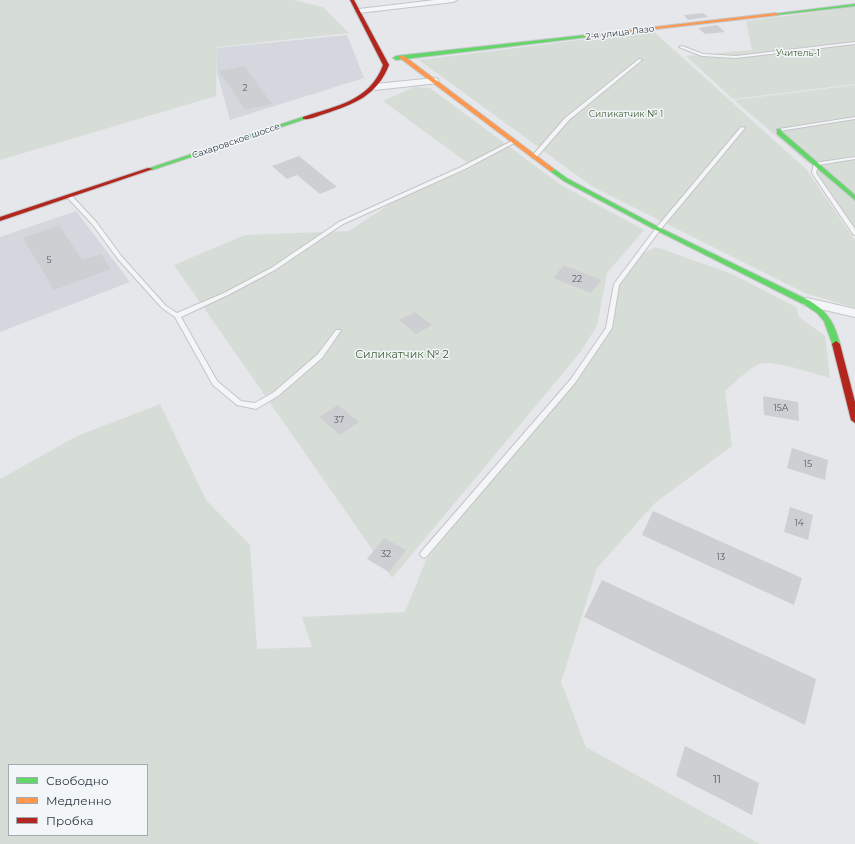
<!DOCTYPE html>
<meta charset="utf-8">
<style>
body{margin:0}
#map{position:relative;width:855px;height:844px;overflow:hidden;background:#e5e7ea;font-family:Montserrat,sans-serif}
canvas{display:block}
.legend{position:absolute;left:8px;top:764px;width:140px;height:72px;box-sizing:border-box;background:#f3f6f8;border:1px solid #a3a9b0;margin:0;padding:5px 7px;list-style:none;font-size:12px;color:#2c3643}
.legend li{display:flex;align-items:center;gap:8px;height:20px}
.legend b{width:20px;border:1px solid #a3a9b0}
</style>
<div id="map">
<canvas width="855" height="844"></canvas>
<ul class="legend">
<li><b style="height:5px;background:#63d668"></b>Свободно</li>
<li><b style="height:5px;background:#ff974d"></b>Медленно</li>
<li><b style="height:5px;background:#b3261e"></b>Пробка</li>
</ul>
</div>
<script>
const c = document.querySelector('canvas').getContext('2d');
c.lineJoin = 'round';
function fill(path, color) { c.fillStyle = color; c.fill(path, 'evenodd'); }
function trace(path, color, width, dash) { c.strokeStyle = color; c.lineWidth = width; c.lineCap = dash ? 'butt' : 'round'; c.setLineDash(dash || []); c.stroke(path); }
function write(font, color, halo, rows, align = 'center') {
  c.font = font + ' Montserrat,sans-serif'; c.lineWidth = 3; c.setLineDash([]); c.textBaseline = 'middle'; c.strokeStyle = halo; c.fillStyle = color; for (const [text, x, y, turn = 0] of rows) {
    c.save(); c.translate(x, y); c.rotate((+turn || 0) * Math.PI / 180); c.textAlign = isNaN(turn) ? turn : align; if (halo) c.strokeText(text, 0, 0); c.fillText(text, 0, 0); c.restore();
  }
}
fill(new Path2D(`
 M347 35 364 78 230 120 217 72V48Z
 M76 211 130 282 0 332V237Z`), '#d4d7dd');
fill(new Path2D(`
 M0 0H293L323 7 349 33 217 47 216 96 0 160Z
 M855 7V84L733 99 686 56 752 50 746 21Z
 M653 31 807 170 855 240V308L805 293 593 187 419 60Z
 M855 85V156L809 164 734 100Z
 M414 87 430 88 561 185 644 230 607 273 597 326 579 354 392 578 174 265 245 235 349 231 393 202 473 167 383 101Z
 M855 159V229L812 165Z
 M656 247 732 274 796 307 799 317 825 336 830 378C813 373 780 362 763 363 751 365 734 384 725 391L732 446 655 503 597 568 561 682 586 747 760 844H0V479L77 436 160 404 206 500 250 545 257 649 312 647 302 617 405 612 426 560 573 381 609 328 616 285 637 256ZM9 765H147V835H9Z`), '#d6ddd6');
fill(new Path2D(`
 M703 13 708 17 688 20 684 15Z
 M717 25 725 32 705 34 698 28Z
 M244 66 272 104 245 110 219 71Z
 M299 156 337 187 320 194 297 175 287 179 272 166Z
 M59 225 82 260 101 254 111 269 54 290 23 238Z
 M564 265 601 280 591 293 553 278Z
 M415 312 432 325 416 334 399 320Z
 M763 396 798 402 799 421 764 415Z
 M338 405 359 422 340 435 319 417Z
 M792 448 828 460 825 480 787 468Z
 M790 507 813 515 808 540 784 532Z
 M653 511 802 578 794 605 642 535Z
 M384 538 406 550 389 572 367 559Z
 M602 580 816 679 805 725 584 617Z
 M685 746 759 783 752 815 676 776Z`), '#cdcfd2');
const lane = new Path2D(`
 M855 42V44L736 58 702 56 679 47 682 46 703 54 736 56Z
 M639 59 642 60 569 120 536 158H532V156L565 118Z
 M855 117V119L779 131 777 130 779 129Z
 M741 127 745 128 660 230 619 285 612 328 575 383 427 556 424 558 421 556 420 554 421 552 571 379 606 328 614 284 656 228Z
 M512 141 516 142 465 169 343 224 275 270 228 295 181 317 217 381 241 401 255 403 274 392 318 354 336 330H340L341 331 340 332 322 358 278 396 256 409 237 405 213 385 175 317 162 308 118 259 93 225 67 197 68 196H72L97 223 122 257 166 306 177 313 224 293 271 268 339 222 461 167Z
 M855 157V159L818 165 816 173 855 229V235L853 234 812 173 814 163Z`);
const street = new Path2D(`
 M435 0H457L453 2 359 13 355 11 359 9Z
 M435 78 438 79V83L375 90 371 87 375 84Z
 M807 298 855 309V317L803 305 801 302 803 299Z`);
const fast = new Path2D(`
 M855 4V6L776 15 774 14Z
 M586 35H588V37L396 60 393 58 396 56Z
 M303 117 308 118 152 170 147 169Z
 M777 129H781L782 132 855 195V200L777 134Z
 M550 169H554L568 179 660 228 810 301C829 313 834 323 840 344L839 346H833L824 321 817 313 805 305 656 230 564 181 550 171Z`);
const slow = new Path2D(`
 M776 13 778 15 586 37 584 36 586 35Z
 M400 56H404L554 169V171H550L400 58Z`);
const jam = new Path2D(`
 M350 0H354L389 65C377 96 354 104 324 114 317 116 310 120 303 119V117C336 106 370 101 383 65Z
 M148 168 153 169 0 221V217Z
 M836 341 840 344 855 402V423L851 420 832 344Z`);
trace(lane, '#c3c5c8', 2);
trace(street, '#c3c5c8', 2);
trace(fast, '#c3c5c8', 2);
trace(slow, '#c3c5c8', 2);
trace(jam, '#c3c5c8', 2);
fill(lane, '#f4f5f6');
fill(street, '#f4f5f6');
fill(fast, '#63d668');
fill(slow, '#ff974d');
fill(jam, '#b3261e');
write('9px', '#2c3643', '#f3f6f8', [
 ["2-я улица Лазо",620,33,-7],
 ["Сахаровское шоссе",236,141,-19]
]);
write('9px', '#435f39', '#f3f6f8', [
 ["Учитель-1",798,53],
 ["Силикатчик № 1",626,114]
]);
write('9px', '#555d68', null, [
 ["2",245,88],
 ["5",49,260],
 ["22",577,279],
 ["15А",781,408],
 ["37",339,420],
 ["15",808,464],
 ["14",799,523],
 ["32",386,554],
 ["13",721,557]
]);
write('11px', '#435f39', '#f3f6f8', [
 ["Силикатчик № 2",402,355]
]);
write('11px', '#555d68', null, [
 ["11",717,780]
]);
</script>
